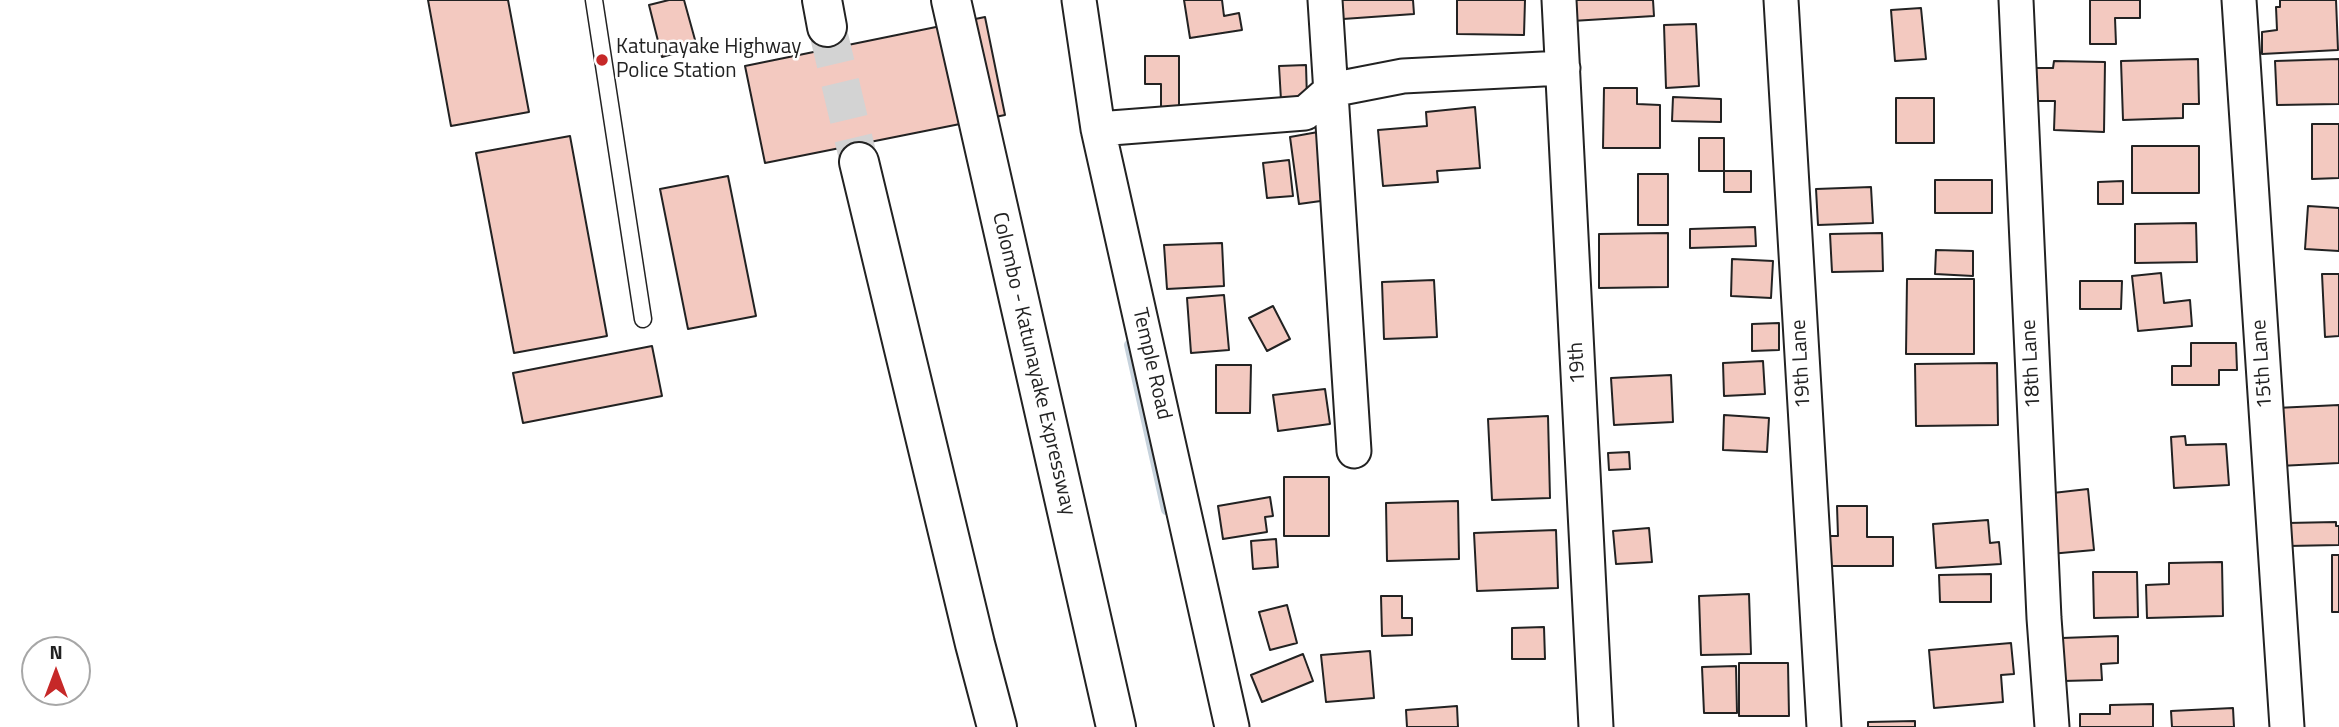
<!DOCTYPE html>
<style>
body{margin:0}
#map{position:relative;width:2339px;height:727px;overflow:hidden;background:#fff;font-family:"Titillium Web",sans-serif}
canvas{display:block}
.north{position:absolute;left:21px;top:636px;width:70px;height:70px;box-sizing:border-box;background:#fff;border:2px solid #a7a7a7;border-radius:50%;rotate:0deg;font-size:19px;font-weight:700;line-height:28px;text-align:center;color:#222}
.north::after{content:'';display:block;margin:auto;width:24px;height:32px;background:#c62828;clip-path:polygon(50% 0,100% 100%,50% 72%,0 100%)}
</style>
<div id="map">
<canvas width="2339" height="727"></canvas>
<div class="north">N</div>
</div>
<script>
const c = document.querySelector('canvas').getContext('2d');
c.lineJoin = 'round';
function trace(path, color, width, dash) { c.strokeStyle = color; c.lineWidth = width; c.lineCap = dash ? 'butt' : 'round'; c.setLineDash(dash || []); c.stroke(path); }
function fill(path, color) { c.fillStyle = color; c.fill(path, 'evenodd'); }
function write(font, color, halo, rows, align = 'center') {
  c.font = font + ' "Titillium Web",sans-serif'; c.lineWidth = 5; c.setLineDash([]); c.textBaseline = 'middle'; c.strokeStyle = halo; c.fillStyle = color; for (const [text, x, y, turn = 0] of rows) {
    c.save(); c.translate(x, y); c.rotate((+turn || 0) * Math.PI / 180); c.textAlign = isNaN(turn) ? turn : align; if (halo) c.strokeText(text, 0, 0); c.fillText(text, 0, 0); c.restore();
  }
}
trace(new Path2D(`
 M1129 345 1166 510`), '#c7d3dd', 10);
const building = new Path2D(`
 M428 0H508L529 112 451 126Z
 M669 0H684L697 47 662 57 649 5Z
 M1184 0H1222L1224 16 1239 13 1242 30 1190 38Z
 M1341 0H1413L1414 14 1343 19Z
 M1457 0H1525L1524 35 1457 34Z
 M1571 0H1653L1654 16 1572 21Z
 M2090 0H2140V18H2115L2116 44H2090Z
 M2280 0H2336L2338 50 2262 54V32L2277 30 2276 7H2280Z
 M1921 8 1926 59 1895 61 1891 10Z
 M985 17 1005 115 765 163 745 66Z
 M1696 24 1699 86 1666 88 1664 25Z
 M1145 56H1179V115H1161V84H1145Z
 M2198 59 2199 104H2183V118L2123 120 2121 61Z
 M2339 59V104L2277 105 2275 61Z
 M2054 61 2105 62 2104 132 2054 130 2055 101H2029V68H2053Z
 M1306 65 1307 99 1281 100 1279 66Z
 M1604 88H1637V104L1660 105V148H1603Z
 M1673 97 1721 99V122L1672 121Z
 M1896 98H1934V143H1896Z
 M1475 107 1480 168 1437 171 1438 182 1383 186 1378 130 1427 126 1426 112Z
 M2312 124H2339V178L2312 179Z
 M1318 132 1328 200 1299 204 1290 137Z
 M570 136 607 336 514 353 476 153Z
 M1699 138H1724V171H1699Z
 M2132 146H2199V193H2132Z
 M1289 160 1293 196 1267 198 1263 163Z
 M1724 171H1751V192H1724Z
 M1638 174H1668V225H1638Z
 M728 176 756 316 688 329 660 189Z
 M1935 180H1992V213H1935Z
 M2123 181V204H2098V182Z
 M1871 187 1873 223 1818 225 1816 189Z
 M2308 206 2339 208V251L2305 249Z
 M2196 223 2197 262 2135 263V224Z
 M1755 227 1756 246 1690 248V229Z
 M1668 233V287L1599 288V234Z
 M1882 233 1883 271 1832 272 1830 234Z
 M1222 243 1224 286 1167 289 1164 245Z
 M1936 250 1973 251V276L1935 274Z
 M1732 259 1773 261 1771 298 1731 296Z
 M2161 273 2164 303 2190 300 2192 326 2138 331 2132 276Z
 M2322 274H2339V336L2325 337Z
 M1907 279H1974V354H1906Z
 M1434 280 1437 337 1384 339 1382 282Z
 M2080 281H2122L2121 309H2080Z
 M1224 295 1229 350 1191 353 1187 298Z
 M1273 306 1290 339 1267 351 1249 318Z
 M1779 323V350L1752 351V324Z
 M2191 343H2236L2237 370H2219V385H2172V366H2191Z
 M652 346 662 396 523 423 513 373Z
 M1763 361 1765 394 1724 396 1723 363Z
 M1997 363 1998 425 1916 426 1915 364Z
 M1216 365H1251L1250 413H1216Z
 M1671 375 1673 422 1614 425 1611 378Z
 M1325 389 1330 424 1278 431 1273 395Z
 M2339 405V463L2279 466 2276 408Z
 M1724 415 1769 418 1767 452 1723 450Z
 M1548 416 1550 498 1492 500 1488 419Z
 M2185 436 2186 445 2226 444 2229 485 2174 488 2171 437Z
 M1629 452 1630 469 1609 470 1608 453Z
 M1284 477H1329V536H1284Z
 M2088 489 2094 550 2050 554 2044 494Z
 M1270 497 1273 516 1265 517 1267 532 1223 539 1218 506Z
 M1458 501 1459 559 1387 561 1386 503Z
 M1837 506H1867V537H1893V566H1830V536H1838Z
 M1988 520 1990 543 1999 542 2001 564 1936 568 1933 524Z
 M2336 522V526H2339V545L2288 546 2287 523Z
 M1649 528 1652 562 1616 564 1613 531Z
 M1556 530 1558 588 1477 591 1474 533Z
 M1276 539 1278 567 1253 569 1251 541Z
 M2332 555H2339V612H2332Z
 M2222 562 2223 616 2147 618 2146 585 2169 584V563Z
 M2093 572H2137L2138 617 2094 618Z
 M1991 574V602H1940L1939 575Z
 M1749 594 1751 654 1701 655 1699 596Z
 M1381 596H1402V618H1412V635L1382 636Z
 M1287 605 1297 643 1270 650 1259 612Z
 M1544 627 1545 659H1512V628Z
 M2118 636V663L2101 664 2102 680 2063 681 2062 638Z
 M2011 643 2014 674 2001 675 2003 702 1934 708 1929 650Z
 M1370 651 1374 698 1326 702 1321 655Z
 M1303 654 1313 681 1262 702 1251 675Z
 M1739 663H1788L1789 716H1739Z
 M1736 666 1737 713H1704L1702 667Z
 M2153 704V727H2080V714H2110V705Z
 M1457 706 1458 727H1407L1406 710Z
 M2233 708 2234 727H2172L2171 711Z
 M1915 721V727H1868V722Z`);
fill(building, '#f3c9c0');
trace(building, '#222', 2);
trace(new Path2D(`
 M827 27 859 162`), '#d3d3d3', 38, [38, 19]);
const lane = new Path2D(`
 M594 0 643 319`);
const street = new Path2D(`
 M1079 0 1098 129 1232 727
 M1325 0 1354 451
 M1559 0 1596 727
 M1781 0 1824 727
 M2016 0 2044 618 2052 727
 M2239 0 2287 727
 M1098 129 1305 113 1331 90 1403 76 1563 68`);
const highway = new Path2D(`
 M822 0 827 27
 M951 0 1116 727
 M859 162 975 644 997 727`);
trace(lane, '#222', 19);
trace(street, '#222', 37);
trace(highway, '#222', 42);
trace(lane, '#fff', 16);
trace(street, '#fff', 33);
trace(highway, '#fff', 38);
for (const [x, y, r, color] of [
 [602,60,7,"#c62828"]
]) { const dot = new Path2D(); dot.arc(x, y, r, 0, 2 * Math.PI); c.fillStyle = color; c.fill(dot); trace(dot, '#fff', 2.5); }
write('21px', '#222', '#fff', [
 ["Katunayake Highway",616,48],
 ["Police Station",616,72]
], 'left');
write('21px', '#222', '#fff', [
 ["19th",1578,363,-93],
 ["Colombo - Katunayake Expressway",1033,364,77],
 ["Temple Road",1151,364,77],
 ["19th Lane",1802,364,-93],
 ["18th Lane",2032,364,-93],
 ["15th Lane",2263,364,-94]
]);
</script>
